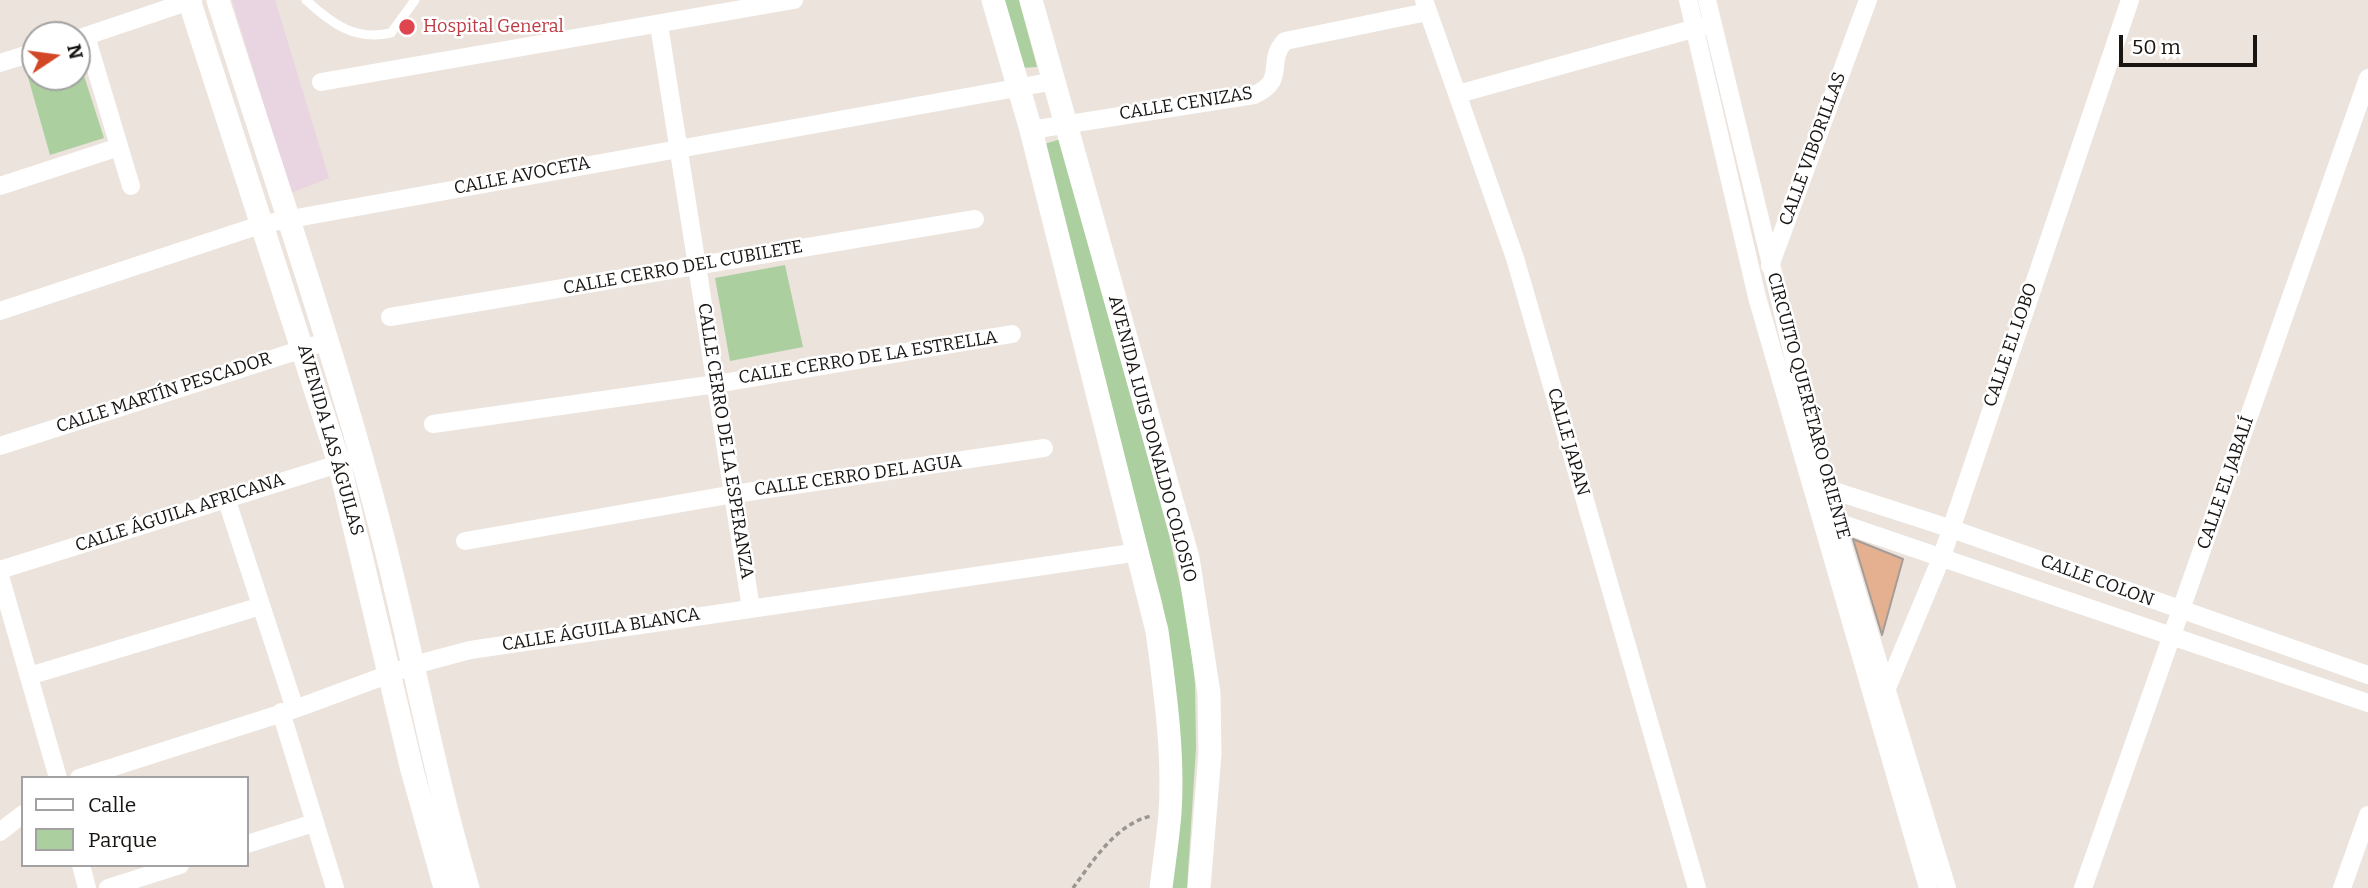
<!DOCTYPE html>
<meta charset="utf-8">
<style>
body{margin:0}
#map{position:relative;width:2368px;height:888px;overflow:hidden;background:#ebe3dc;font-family:Bitter,serif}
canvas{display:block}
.legend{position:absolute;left:21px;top:776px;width:228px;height:91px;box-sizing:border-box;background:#fff;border:2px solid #a3a1a1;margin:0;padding:9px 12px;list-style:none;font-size:21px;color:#181513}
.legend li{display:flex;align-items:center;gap:14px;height:35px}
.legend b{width:35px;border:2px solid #a3a1a1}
.north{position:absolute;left:21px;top:21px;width:70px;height:70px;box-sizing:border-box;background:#fff;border:2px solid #a3a1a1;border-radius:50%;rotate:77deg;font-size:19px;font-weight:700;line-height:28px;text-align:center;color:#181513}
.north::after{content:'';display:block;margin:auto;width:24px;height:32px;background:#d24826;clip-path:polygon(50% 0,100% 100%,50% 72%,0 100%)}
.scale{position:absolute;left:2119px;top:35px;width:138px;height:32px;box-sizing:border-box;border:4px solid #181513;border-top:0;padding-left:9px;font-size:21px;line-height:24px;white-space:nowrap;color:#181513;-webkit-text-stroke:5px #fff;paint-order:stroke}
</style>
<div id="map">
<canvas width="2368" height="888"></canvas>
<ul class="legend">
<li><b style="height:9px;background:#fff"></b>Calle</li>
<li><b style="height:19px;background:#accf9f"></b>Parque</li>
</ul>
<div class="north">N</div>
<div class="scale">50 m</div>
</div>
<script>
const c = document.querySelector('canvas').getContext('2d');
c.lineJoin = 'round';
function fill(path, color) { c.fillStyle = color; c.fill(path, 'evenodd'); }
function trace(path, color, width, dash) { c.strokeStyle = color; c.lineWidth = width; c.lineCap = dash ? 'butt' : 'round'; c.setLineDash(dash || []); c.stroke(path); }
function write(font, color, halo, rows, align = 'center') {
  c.font = font + ' Bitter,serif'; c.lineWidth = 5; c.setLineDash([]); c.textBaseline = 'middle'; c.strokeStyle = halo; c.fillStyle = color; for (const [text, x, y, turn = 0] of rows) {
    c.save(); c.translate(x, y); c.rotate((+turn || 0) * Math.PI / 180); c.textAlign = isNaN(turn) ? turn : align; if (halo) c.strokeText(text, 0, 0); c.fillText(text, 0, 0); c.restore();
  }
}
fill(new Path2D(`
 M232 0H275L329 178 291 193Z`), '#e9d4e1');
fill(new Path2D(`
 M1001 0H1019L1037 67 1019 68Z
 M77 54 104 138 50 155 26 70 35 68V77H77Z
 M1061 139 1169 535 1188 620 1195 684 1196 748 1187 888H1169L1174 671 1162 602 1041 145Z
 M785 265 803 347 730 361 715 278Z`), '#accf9f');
const building = new Path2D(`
 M1853 539 1903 559 1882 635Z`);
fill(building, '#e5b08f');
trace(building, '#a59c97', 2);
trace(new Path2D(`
 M1073 888C1093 861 1116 824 1151 816`), '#9c9691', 3.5, [5, 3.5]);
trace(new Path2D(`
 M306 0C332 24 355 41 391 33L415 0`), '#fff', 9);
trace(new Path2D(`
 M1424 0 1515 258 1697 888
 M1688 0 1757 297 1928 888
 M1707 0 1825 487 1947 888
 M659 25 751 608
 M86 36 131 186
 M77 39 193 0
 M0 63 35 52
 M321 82 794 0
 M1458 94 1707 25
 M1031 130 1254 95C1288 80 1265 62 1285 41L1427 12
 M0 186 119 147
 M1770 266 1868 0
 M0 311 263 224 1055 81
 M390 317 975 219
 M433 424 716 384 1012 334
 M0 446 328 341
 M1819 486 1949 528 2368 675
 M226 498 295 709
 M1828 519 2368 703
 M465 541 734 494 1044 448
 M0 570 351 460
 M0 576 58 778
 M29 676 261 606
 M1887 688 1942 556 2130 0
 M281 712 335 888
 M79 778 295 709 414 665 470 650 1139 552
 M0 832 23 814
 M247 844 314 823
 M81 865 87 888
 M108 888 180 865
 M2083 888 2368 78
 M2342 888 2368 815`), '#fff', 18);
trace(new Path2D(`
 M189 0 339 463 412 770 445 888
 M218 0C273 174 333 346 379 522 411 644 432 767 468 888
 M993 0 1031 130 1157 631C1165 691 1174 753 1170 813 1168 838 1164 863 1161 888
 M1031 0 1188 558 1209 693 1210 754 1199 888`), '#fff', 23);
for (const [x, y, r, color] of [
 [407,27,9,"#e0444e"]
]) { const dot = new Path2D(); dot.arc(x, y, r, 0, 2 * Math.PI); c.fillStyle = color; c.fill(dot); trace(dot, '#fff', 2.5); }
write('18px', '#be3a42', '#fff', [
 ["Hospital General",423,27]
], 'left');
write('18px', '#181513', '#fff', [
 ["CALLE CENIZAS",1186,104,-9],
 ["CALLE VIBORILLAS",1813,149,-70],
 ["CALLE AVOCETA",522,176,-11],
 ["CALLE CERRO DEL CUBILETE",683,268,-10],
 ["CALLE EL LOBO",2011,345,-71],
 ["CALLE CERRO DE LA ESTRELLA",868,358,-9],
 ["CALLE MARTÍN PESCADOR",164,393,-18],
 ["CIRCUITO QUERÉTARO ORIENTE",1808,406,75],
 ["AVENIDA LUIS DONALDO COLOSIO",1152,439,75],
 ["AVENIDA LAS ÁGUILAS",330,440,74],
 ["CALLE CERRO DE LA ESPERANZA",725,441,81],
 ["CALLE JAPAN",1568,442,74],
 ["CALLE CERRO DEL AGUA",858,476,-8],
 ["CALLE EL JABALÍ",2226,483,-71],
 ["CALLE ÁGUILA AFRICANA",180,513,-18],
 ["CALLE COLON",2097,581,20],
 ["CALLE ÁGUILA BLANCA",601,630,-9]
]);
</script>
